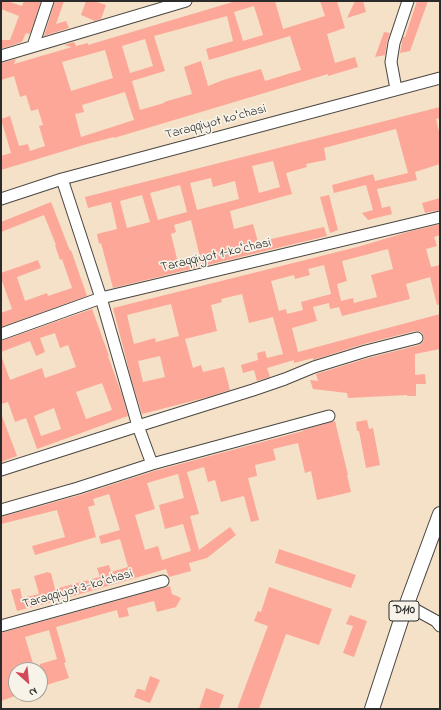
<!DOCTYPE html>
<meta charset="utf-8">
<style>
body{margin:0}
#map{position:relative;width:441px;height:710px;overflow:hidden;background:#f4e1c7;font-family:"Indie Flower",sans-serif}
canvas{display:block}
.frame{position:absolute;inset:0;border:2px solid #2b2b2b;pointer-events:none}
.north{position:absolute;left:8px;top:662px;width:40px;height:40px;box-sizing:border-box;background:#f7f3e8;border:1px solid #a5a39c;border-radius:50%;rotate:153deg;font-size:11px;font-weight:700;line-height:16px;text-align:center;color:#2b2b2b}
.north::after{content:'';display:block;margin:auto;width:14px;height:18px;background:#d1495b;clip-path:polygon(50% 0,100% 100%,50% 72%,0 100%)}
</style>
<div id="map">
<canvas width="441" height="710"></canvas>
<div class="frame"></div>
<div class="north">N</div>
</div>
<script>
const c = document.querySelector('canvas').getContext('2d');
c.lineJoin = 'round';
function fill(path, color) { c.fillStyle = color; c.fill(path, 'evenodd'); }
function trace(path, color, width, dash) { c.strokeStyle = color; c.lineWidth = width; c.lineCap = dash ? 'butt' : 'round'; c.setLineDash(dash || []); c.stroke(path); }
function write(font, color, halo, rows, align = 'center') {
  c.font = font + ' "Indie Flower",sans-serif'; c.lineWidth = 3.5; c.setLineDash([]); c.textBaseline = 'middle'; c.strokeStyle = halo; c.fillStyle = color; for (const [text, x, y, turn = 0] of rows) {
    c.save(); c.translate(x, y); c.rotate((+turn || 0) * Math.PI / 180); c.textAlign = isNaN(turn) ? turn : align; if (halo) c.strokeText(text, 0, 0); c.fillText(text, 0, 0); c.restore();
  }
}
fill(new Path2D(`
 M1 1H7L22 6 24 1H41L30 34 26 33 22 42 1 49V40H10L19 16 1 9Z
 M55 1H64L56 24 66 21 69 28 44 36Z
 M86 1H94L106 5 101 19 95 21 81 15Z
 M236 1H275L283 29 325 16 320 1H337L345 28 327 34 335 63 355 57 358 67 328 76V74L114 138V137L87 144 1 170V156L11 153 1 119 10 116 19 146 28 144 30 151 45 146 39 126 43 125 38 109 31 111 26 95 20 97 14 76 1 80V63L16 59 14 64 72 47 64 45 74 42 76 46 88 43V45ZM254 6 263 35 243 41 234 12ZM227 16 233 41 206 49 209 60 290 36 301 70 265 81 261 69 223 80 208 86 201 61 184 67 192 94 164 102V103L140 110 132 81 165 71 154 36ZM145 39 153 66 130 73 122 46ZM105 50 113 78 71 91 62 62ZM125 92 134 120 81 137 75 114 84 112 82 105Z
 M355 1H363L366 12 347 18Z
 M417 1H428L410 51 400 53 403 37H405Z
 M384 32 390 33 387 42 385 55 375 57Z
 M440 107V118L436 119 440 136V164L415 172 417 180 377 189 382 208 390 206 392 214 368 220 362 213 373 210 366 185 334 193 332 185 373 174 375 181 408 173 396 129 324 148 326 160 306 164 307 167 286 173 292 194 230 211 234 229 253 224 258 242 324 227 327 236 113 288 101 243 99 244 97 234 117 229 111 202 88 208 85 197ZM273 161 280 187 259 193 252 166ZM211 178 213 187 235 181 239 199 197 210 190 183ZM180 185 187 212 158 220 150 193ZM142 195 150 222 127 228 120 201ZM191 220 200 257 178 263 171 234 176 232 174 225Z
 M329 195 338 230 330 233 320 197Z
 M440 198V210L425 213 422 203Z
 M51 202 70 251 71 250 87 296 1 327V313L12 309 1 278V273L38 260 41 268 17 277 25 301 47 293 48 296 72 288 62 259 60 260 55 245H56L44 215 1 232V222Z
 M440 224V235L434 237 437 246 426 249 431 267 440 265V304L437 305 430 277 406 284 410 299 342 316 339 307 330 309 329 303 313 307 317 321 292 328 298 352 440 314V349L415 354V375L425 374 426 384H416V396H407V395L348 398 347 393 313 389 310 380 318 381 316 374 368 358 419 345 422 343 424 340V337L422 333 419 331H415L364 344 313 360V358L294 363V360L267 368 270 377 257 381 254 370 243 373 241 365 258 360 257 353 265 351 267 358 283 354 273 317 249 323 242 294 221 299 222 302 211 305 217 331 185 339 193 368 201 365 203 372 224 367 230 390 208 397 142 414 131 378 113 308 361 246 411 231ZM388 249 393 269 371 275 377 297 354 303 353 298 341 301 337 284 347 281 342 261ZM324 265 331 294 301 302 303 310 287 314 286 309 279 311 271 281 294 275 295 279 310 275 308 269ZM171 304 179 336 156 342 155 338 134 344 127 315ZM160 356 165 377 143 382 138 361Z
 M92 309 109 356H108L122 395 128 416 37 449 26 418 15 422 8 402 1 404V358H2L10 380 42 368 45 378 76 367 68 345 60 348 55 333 40 338 45 352 36 356 30 341 1 352V341ZM102 383 112 410 86 419 76 392ZM54 408 61 429 41 436 34 416Z
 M1 416H2L17 456 1 462Z
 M367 420 369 429 373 428 380 465 366 468 359 431H357L356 422Z
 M335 421 348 475H347L351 492 317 500 311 471 305 473 298 443 273 449 276 460 255 465 257 476 248 478 259 520 251 522 244 496 221 502 215 480 208 482 204 467 187 472 199 514 190 516 199 550 230 527 236 535 207 558 189 563 191 571 169 577 166 569 63 599 17 611 11 590 20 588 22 598 39 594 34 576 48 572 49 573H51L55 589 100 577 97 568 109 565 111 572 128 567 120 539 101 544 99 536 120 530 109 494 93 499 95 505 88 507 96 537 35 555 32 546 65 537 57 510 1 524V517L80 495 154 471 303 431V430ZM178 474 184 498 159 505 165 529 183 524 191 551 162 560 158 546 145 550 135 515 155 509 147 483Z
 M279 549 356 575 351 588 275 563Z
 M170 586 172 594 181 598 176 607 157 612 154 601 127 608 129 616 119 618 117 610 56 627 66 662 64 663 69 678 40 687V664L57 659 49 630 25 637 35 670H16V694H15V696L1 701V633Z
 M269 587 332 609 319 645 286 634 259 709H237L268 626 254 621 258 611 261 612Z
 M350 615 367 621 354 657 343 653 353 626 346 624Z
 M150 676 160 680 150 703 134 697 137 689H140L145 691Z
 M206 688 224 695 219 709H199Z`), '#fda799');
const minor = new Path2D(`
 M33 46 48 1
 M1 56 186 1
 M396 89 391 62 394 43 408 1
 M62 179 101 298 138 426 152 464
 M1 199 62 179 440 78
 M1 334 101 298 440 217
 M1 470 138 426 253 390 285 379 314 367 366 351 417 338
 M1 510 78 488 152 464 329 416
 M407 605 436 621 440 626
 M1 626 163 581`);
const major = new Path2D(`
 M372 709 402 617 440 514`);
trace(minor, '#494642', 13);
trace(major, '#494642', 16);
trace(minor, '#fff', 11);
trace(major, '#fff', 14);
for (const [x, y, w] of [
 [404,611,30]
]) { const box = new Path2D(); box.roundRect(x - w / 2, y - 10, w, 20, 3); c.fillStyle = '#f7f3e8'; c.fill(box); trace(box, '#2b2b2b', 1); }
write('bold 12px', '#2b2b2b', null, [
 ["D110",404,611]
]);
write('13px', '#2b2b2b', '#f7f3e8', [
 ["Taraqqiyot koʻchasi",216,123,-15],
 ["Taraqqiyot 1-koʻchasi",216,256,-13],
 ["Taraqqiyot 3-koʻchasi",78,590,-16]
]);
</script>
